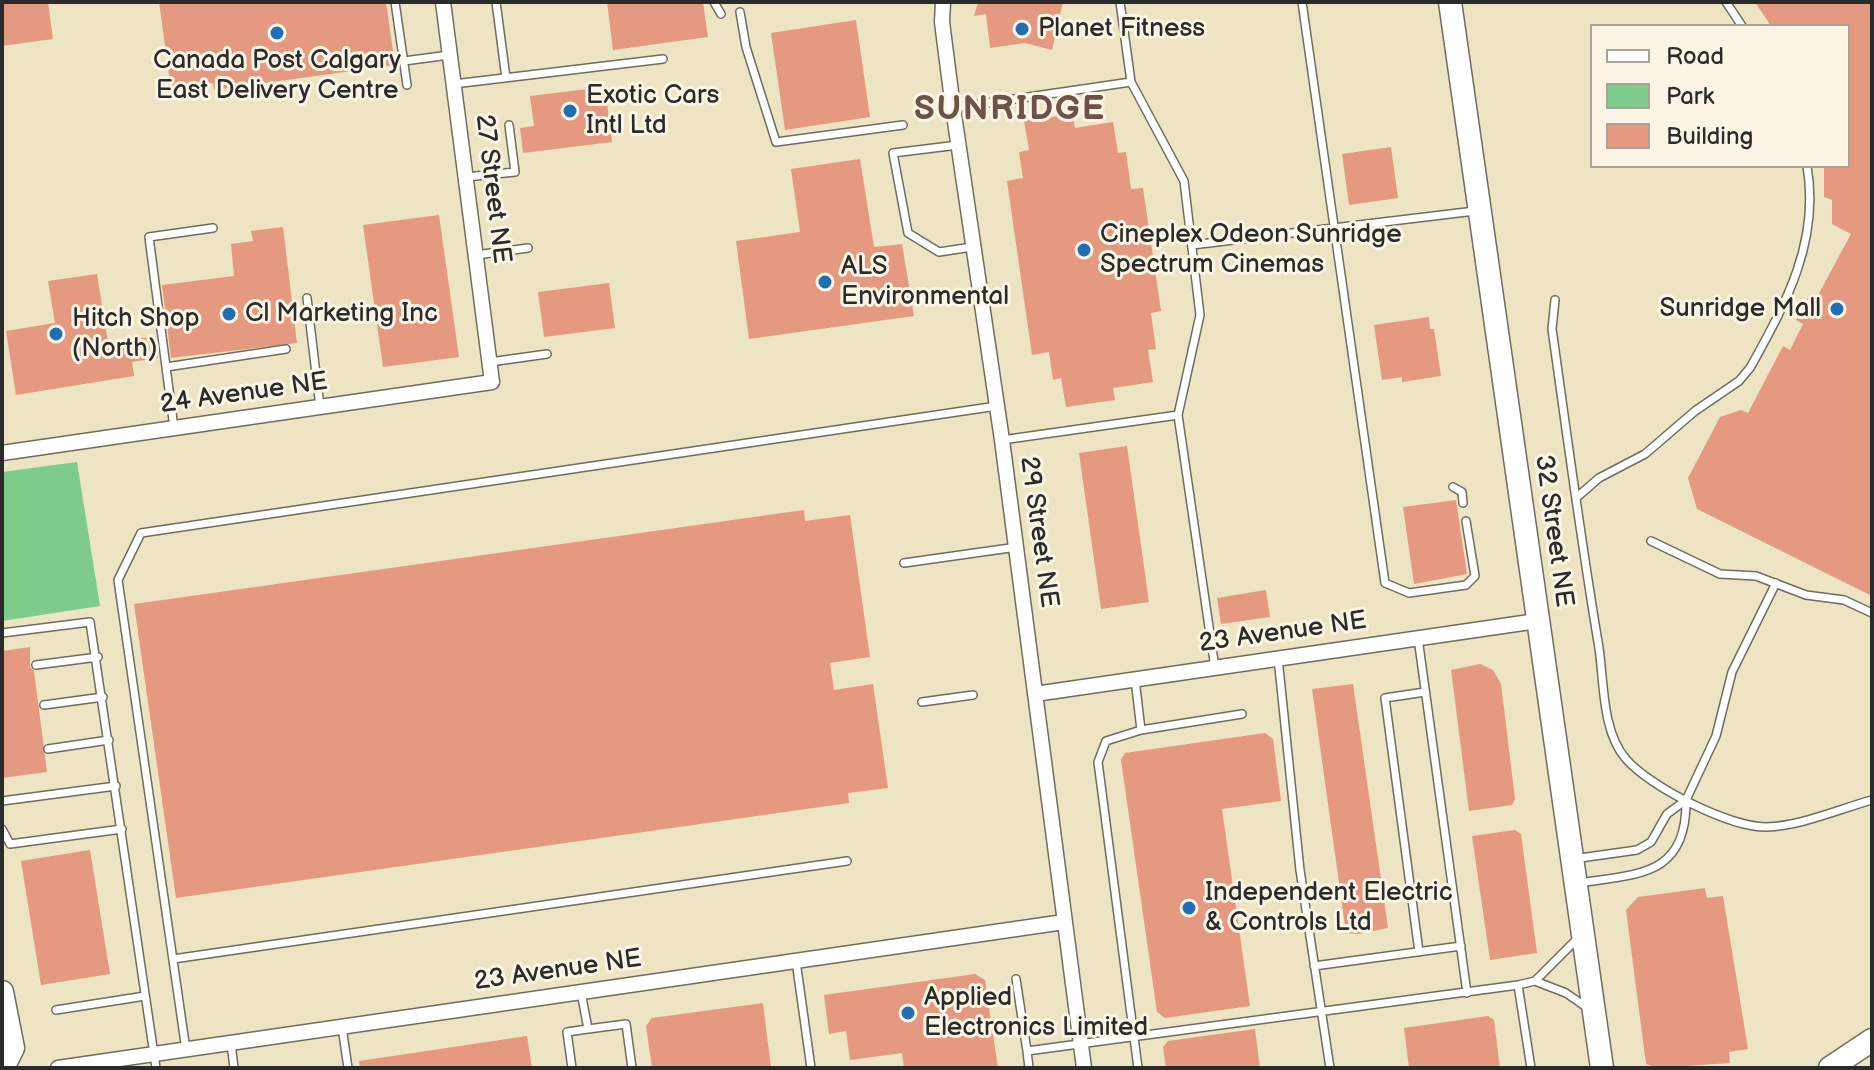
<!DOCTYPE html>
<style>
body{margin:0}
#map{position:relative;width:1874px;height:1070px;overflow:hidden;background:#ece4c2;font-family:"Balsamiq Sans",sans-serif}
canvas{display:block}
.frame{position:absolute;inset:0;border:4px solid #2b2b2b;pointer-events:none}
.legend{position:absolute;left:1590px;top:24px;width:260px;height:144px;box-sizing:border-box;background:#fcf5e5;border:2px solid #a8a49b;margin:0;padding:10px 14px;list-style:none;font-size:24px;color:#2b2b2b}
.legend li{display:flex;align-items:center;gap:16px;height:40px}
.legend b{width:40px;border:2px solid #a8a49b}
</style>
<div id="map">
<canvas width="1874" height="1070"></canvas>
<div class="frame"></div>
<ul class="legend">
<li><b style="height:10px;background:#fff"></b>Road</li>
<li><b style="height:22px;background:#7dcc8b"></b>Park</li>
<li><b style="height:22px;background:#e59981"></b>Building</li>
</ul>
</div>
<script>
const c = document.querySelector('canvas').getContext('2d');
c.lineJoin = 'round';
function fill(path, color) { c.fillStyle = color; c.fill(path, 'evenodd'); }
function trace(path, color, width, dash) { c.strokeStyle = color; c.lineWidth = width; c.lineCap = dash ? 'butt' : 'round'; c.setLineDash(dash || []); c.stroke(path); }
function write(font, color, halo, rows, align = 'center') {
  c.font = font + ' "Balsamiq Sans",sans-serif'; c.lineWidth = 6; c.setLineDash([]); c.textBaseline = 'middle'; c.strokeStyle = halo; c.fillStyle = color; for (const [text, x, y, turn = 0] of rows) {
    c.save(); c.translate(x, y); c.rotate((+turn || 0) * Math.PI / 180); c.textAlign = isNaN(turn) ? turn : align; if (halo) c.strokeText(text, 0, 0); c.fillText(text, 0, 0); c.restore();
  }
}
fill(new Path2D(`
 M77 462 100 606 2 621V472Z`), '#7dcc8b');
fill(new Path2D(`
 M2 2H48L53 39 2 46Z
 M159 2H386L395 65 214 90 213 83 171 89Z
 M607 2H703L708 37 613 50Z
 M978 2H1063L1052 50 1025 43 990 48 986 14 974 16Z
 M1755 2H1872V596L1697 509 1688 478 1720 417 1741 410 1748 413 1783 346 1790 350 1803 324 1796 320 1810 294 1817 297 1851 234 1832 224V200L1824 197V166H1848V26H1771Z
 M856 20 870 117 785 130 771 33Z
 M605 87 612 142 523 153 520 128 534 126 530 96Z
 M1072 114 1075 128 1113 122 1118 153 1126 152 1131 189 1143 188 1161 311 1151 313 1156 349 1148 350 1153 382 1113 388 1115 400 1066 407 1061 378 1053 380 1049 352 1032 355 1007 181 1023 178 1019 152 1029 150 1024 121Z
 M1391 147 1398 198 1349 205 1342 154Z
 M860 159 874 247 902 244 914 316 749 339 736 241 800 232 791 169Z
 M439 215 459 357 383 367 363 225Z
 M283 227 297 343 171 358 162 285 234 276 231 244 253 241 251 231Z
 M97 274 108 343 155 336 158 358 132 362 134 376 16 395 6 331 55 323 48 281Z
 M609 283 615 328 544 337 538 292Z
 M1429 317 1430 329H1434L1441 376 1402 382V377L1382 380 1374 325Z
 M1127 446 1149 602 1101 609 1079 453Z
 M1456 500 1467 574 1414 584 1403 507Z
 M804 510 805 521 850 515 870 657 830 663 834 690 873 684 888 788 848 793 849 803 176 898 134 604Z
 M1266 590 1270 617 1221 624 1217 598Z
 M30 647V667L34 671 47 772 2 778V651Z
 M1480 664 1493 670 1501 684 1515 799 1512 805 1469 811 1451 670Z
 M1353 684 1388 928 1358 934 1346 933 1312 689Z
 M1265 733 1273 739 1281 801 1222 809 1250 1006 1165 1018 1157 1012 1121 760 1125 753Z
 M1515 830 1521 834 1537 953 1490 960 1472 836Z
 M90 850 110 974 41 985 21 861Z
 M1705 888 1707 898 1723 896 1748 1049 1729 1052 1730 1063 1657 1068 1646 1064 1626 910 1638 897Z
 M975 974 985 980 998 1068H904L902 1053 850 1060 846 1031 829 1034 824 995Z
 M763 1003 771 1068H652L646 1026 652 1018Z
 M1488 1016 1494 1020 1500 1068H1409L1404 1028Z
 M1255 1029 1260 1068H1166L1163 1047 1168 1041Z
 M527 1036 532 1068H360L359 1061Z`), '#e59981');
const lane = new Path2D(`
 M395 2 407 85
 M496 2 506 78
 M714 2 721 14
 M1302 2 1385 583 1409 593 1466 585 1475 576 1466 521
 M1726 2 1742 26
 M740 12 746 47 776 142 903 125
 M404 61 449 55
 M1131 82 1184 181 1200 315 1178 415
 M454 84 663 59
 M953 108 1131 82 1120 2
 M958 145 893 153 908 233 939 252 972 247
 M466 177 515 172 509 125
 M1192 245 1475 211
 M476 255 528 248
 M307 298 320 407
 M1555 300 1552 329C1567 435 1581 542 1599 648 1604 682 1602 732 1626 759 1650 787 1729 827 1766 827 1801 826 1839 809 1872 800
 M490 362 547 354
 M166 367 286 349
 M174 428 149 237 213 228
 M1002 440 1178 415 1215 668
 M1453 487 1462 492 1463 503
 M1576 498 1599 478 1645 454 1695 411 1739 381 1750 368C1786 303 1820 242 1807 166
 M1651 541 1720 574 1756 576 1806 595 1844 600 1872 613
 M904 563 1017 547
 M2 633 90 622 156 1068
 M1418 638 1467 993
 M1278 658 1300 870 1330 1068
 M36 665 98 657
 M1135 679 1141 730 1106 741 1098 762 1138 1068
 M922 702 973 695
 M44 705 103 697
 M1141 730 1242 714
 M48 749 109 740
 M2 801 116 786
 M2 829 10 844 122 829
 M1573 859 1637 850 1651 842 1667 814 1686 800 1716 736 1732 672 1776 583
 M1579 883C1639 874 1687 876 1686 800
 M1419 952 1385 698 1425 692
 M173 959 847 861
 M796 961 811 1068
 M1314 966 1461 946
 M1016 979 1027 1051
 M1535 981 1566 993 1589 1009
 M1518 985 1531 1068
 M56 1010 145 996
 M342 1027 348 1068
 M588 1029 626 1024 632 1068
 M231 1043 234 1068
 M186 1050 118 580 141 533 997 406
 M572 1068 567 1032 588 1029 581 992
 M1029 1068 1027 1051 1518 985 1535 981 1579 937`);
const street = new Path2D(`
 M943 2 942 22 953 108 1002 440 1084 1068
 M2 453 492 382 443 2
 M1035 694 1537 621
 M58 1068 1064 922`);
const secondary = new Path2D(`
 M1450 2 1602 1068
 M2 992 13 1048 3 1068
 M1830 1068 1872 1040`);
trace(lane, '#6f6c60', 10);
trace(street, '#6f6c60', 17);
trace(secondary, '#6f6c60', 25);
trace(lane, '#fff', 7);
trace(street, '#fff', 14);
trace(secondary, '#fff', 22);
for (const [x, y, r, color] of [
 [1022,29,8,"#1f6fb2"],
 [277,33,8,"#1f6fb2"],
 [570,111,8,"#1f6fb2"],
 [1084,250,8,"#1f6fb2"],
 [825,282,8,"#1f6fb2"],
 [1837,309,8,"#1f6fb2"],
 [229,314,8,"#1f6fb2"],
 [56,334,8,"#1f6fb2"],
 [1189,908,8,"#1f6fb2"],
 [908,1013,8,"#1f6fb2"]
]) { const dot = new Path2D(); dot.arc(x, y, r, 0, 2 * Math.PI); c.fillStyle = color; c.fill(dot); trace(dot, '#fcf5e5', 3); }
write('26px', '#2b2b2b', '#fcf5e5', [
 ["Planet Fitness",1038,29],
 ["Canada Post Calgary",277,61,"center"],
 ["East Delivery Centre",277,91,"center"],
 ["Exotic Cars",586,96],
 ["Intl Ltd",586,126],
 ["Cineplex Odeon Sunridge",1100,235],
 ["Spectrum Cinemas",1100,265],
 ["ALS",841,267],
 ["Environmental",841,297],
 ["Sunridge Mall",1821,309,"right"],
 ["Cl Marketing Inc",245,314],
 ["Hitch Shop",72,319],
 ["(North)",72,349],
 ["Independent Electric",1205,893],
 ["& Controls Ltd",1205,923],
 ["Applied",924,998],
 ["Electronics Limited",924,1028]
], 'left');
write('26px', '#2b2b2b', '#fcf5e5', [
 ["27 Street NE",492,189,83],
 ["24 Avenue NE",244,394,-8],
 ["32 Street NE",1553,531,82],
 ["29 Street NE",1038,532,82],
 ["23 Avenue NE",1283,633,-8],
 ["23 Avenue NE",558,971,-8]
]);
c.letterSpacing = '2px';
write('bold 34px', '#6c5249', '#fcf5e5', [
 ["SUNRIDGE",1010,110]
]);
c.letterSpacing = '0px';
</script>
